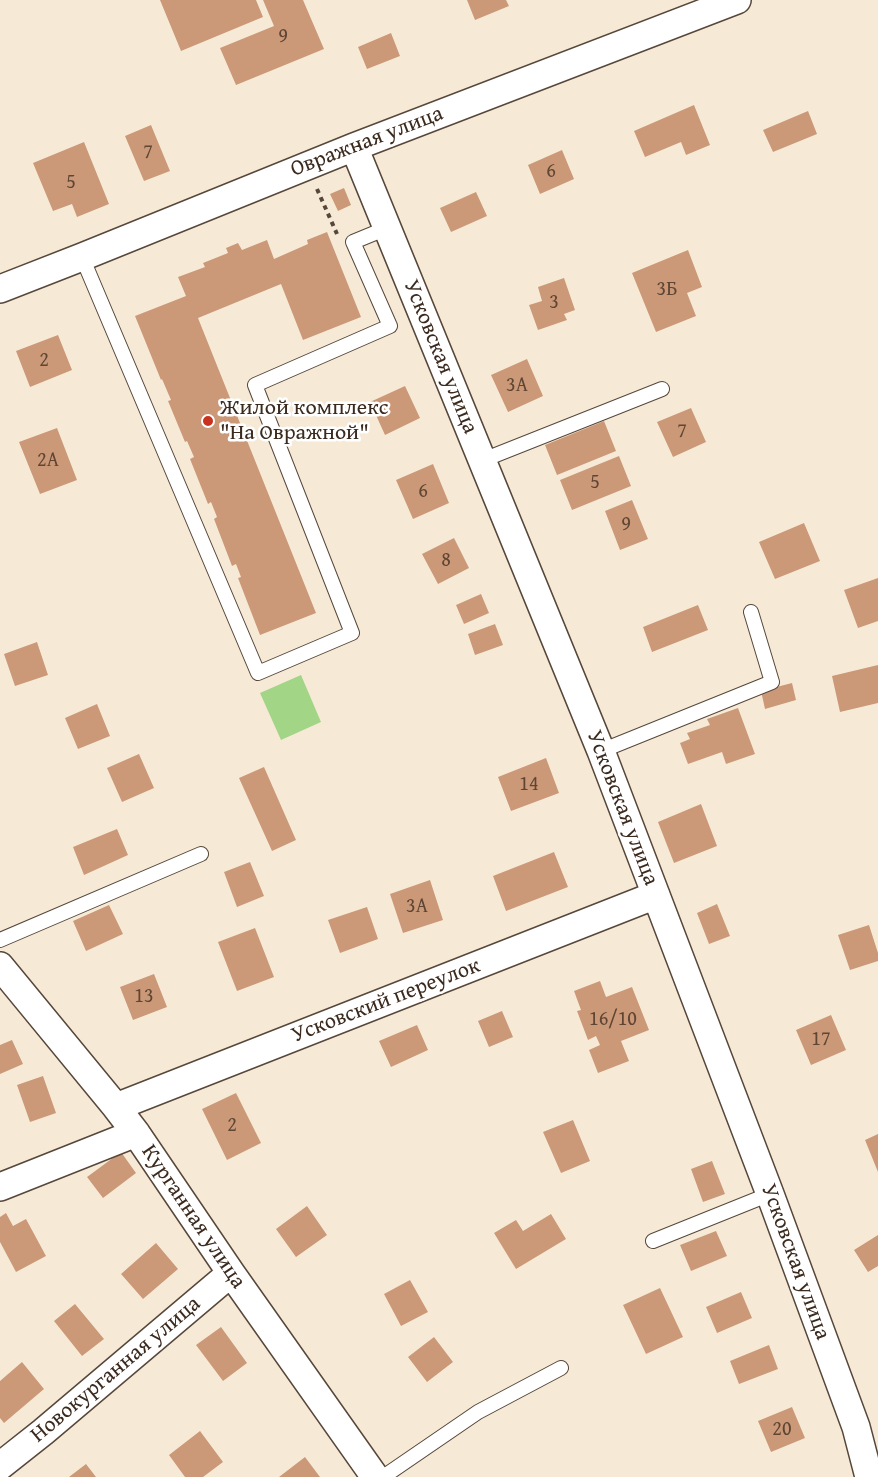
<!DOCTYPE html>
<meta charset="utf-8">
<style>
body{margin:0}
canvas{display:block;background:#f6ead7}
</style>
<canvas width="878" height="1477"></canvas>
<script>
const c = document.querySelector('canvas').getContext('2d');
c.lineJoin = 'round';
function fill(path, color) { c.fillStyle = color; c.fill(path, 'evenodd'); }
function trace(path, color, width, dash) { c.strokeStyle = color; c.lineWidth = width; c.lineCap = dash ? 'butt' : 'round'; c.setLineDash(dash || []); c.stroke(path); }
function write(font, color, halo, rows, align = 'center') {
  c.font = font + ' "Gentium Book Plus",serif'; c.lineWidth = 5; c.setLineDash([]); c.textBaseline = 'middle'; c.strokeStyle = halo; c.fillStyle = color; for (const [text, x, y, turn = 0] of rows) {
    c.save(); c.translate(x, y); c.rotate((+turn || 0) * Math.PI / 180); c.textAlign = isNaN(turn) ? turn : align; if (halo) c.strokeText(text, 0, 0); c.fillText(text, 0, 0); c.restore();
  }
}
fill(new Path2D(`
 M301 675 321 722 281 740 260 693Z`), '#a2d585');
fill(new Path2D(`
 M160 0H256L263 17 181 51Z
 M263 0H303L324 49 236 85 220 48 274 26Z
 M467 0H506L509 6 475 20Z
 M391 33 400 56 367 69 358 47Z
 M694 105 710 145 686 155 681 142 645 157 634 131Z
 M808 111 817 134 773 152 763 130Z
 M151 125 170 171 144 181 125 136Z
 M84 142 109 204 77 217 72 204 53 211 33 163Z
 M562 150 574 179 540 194 528 165Z
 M344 188 351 205 338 211 330 194Z
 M476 192 487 216 451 232 440 208Z
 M327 232 361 317 303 340 281 284 198 318 316 613 260 635 238 578 241 577 236 564 232 566 214 519 217 517 211 502 208 504 190 459 194 457 187 441 185 442 168 401 171 400 162 379 161 380 135 316 186 296 178 277 205 267 203 263 228 253 226 248 238 243 242 250 267 240 274 259 308 244 307 240Z
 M688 250 702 287 687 293 696 316 656 332 632 273Z
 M564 278 575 310 564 314 567 320 538 330 529 305 542 301 538 287Z
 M58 335 72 370 30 387 16 351Z
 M527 359 543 396 508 412 491 375Z
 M405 386 420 418 385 435 370 402Z
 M691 408 706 442 673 457 657 422Z
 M604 421 616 451 557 475 545 445Z
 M57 428 77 480 40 494 19 442Z
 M619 456 631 486 572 510 560 480Z
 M433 464 449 503 413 519 396 480Z
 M632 500 648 539 620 550 605 511Z
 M804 523 820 561 775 579 759 542Z
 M454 538 469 568 438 584 422 554Z
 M878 578V621L858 628 844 590Z
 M481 594 489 613 464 624 456 605Z
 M698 605 708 630 652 652 643 627Z
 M495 624 503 645 475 655 468 634Z
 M37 642 48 675 15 686 4 654Z
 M878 665V703L840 712 832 676Z
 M792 683 796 700 765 709 761 691Z
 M97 704 110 736 78 749 65 718Z
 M738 708 755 754 726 764 722 752 688 764 680 743 690 739 687 733 710 725 707 719Z
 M139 754 154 788 122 802 107 768Z
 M546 758 559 793 511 811 498 777Z
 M264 767 296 840 272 851 239 778Z
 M701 804 717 846 674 863 658 822Z
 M117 829 128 855 84 875 73 847Z
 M554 852 568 887 506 911 493 876Z
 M250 862 264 896 237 907 224 872Z
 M430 880 443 920 403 933 390 894Z
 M717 904 730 936 709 944 697 913Z
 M109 905 123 934 86 951 73 921Z
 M367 907 378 939 340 953 328 920Z
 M869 925 878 953V961L850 970 838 935Z
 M255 928 274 977 237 991 218 942Z
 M154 974 167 1007 133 1020 120 987Z
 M600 981 606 997 632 987 649 1030 621 1041 629 1061 598 1073 589 1050 600 1045 596 1036 588 1040 577 1011 581 1010 574 991Z
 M502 1011 513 1037 489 1047 478 1021Z
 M831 1015 846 1050 811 1065 796 1030Z
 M417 1025 428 1050 391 1067 379 1041Z
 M12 1040 23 1064 0 1074V1045Z
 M43 1076 56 1113 30 1122 17 1085Z
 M236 1093 261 1143 227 1160 202 1109Z
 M573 1120 590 1161 561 1173 543 1132Z
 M878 1134V1172L865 1140Z
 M121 1152 136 1173 103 1198 87 1177Z
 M712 1161 725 1194 703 1202 691 1169Z
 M307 1206 327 1235 296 1257 276 1229Z
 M6 1213 13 1226 26 1219 46 1256 16 1272 0 1242V1217Z
 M551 1214 566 1239 516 1269 494 1233 516 1220 523 1231Z
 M716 1231 727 1256 691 1271 680 1245Z
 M878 1235V1266L868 1272 854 1250Z
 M156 1243 178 1269 143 1299 121 1274Z
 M410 1280 428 1312 401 1326 384 1294Z
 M660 1288 683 1337 646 1354 623 1305Z
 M741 1292 752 1318 717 1333 706 1307Z
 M75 1304 104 1339 82 1356 54 1321Z
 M221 1327 247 1363 223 1381 196 1345Z
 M434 1337 453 1362 427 1382 408 1357Z
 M769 1345 778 1369 739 1384 730 1361Z
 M22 1362 44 1389 4 1423 0 1418V1381Z
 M792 1407 805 1438 771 1452 758 1421Z
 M200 1431 223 1462 203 1477H185L169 1455Z
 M305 1457 320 1477H279Z
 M86 1464 96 1477H69Z`), '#cc9978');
const lane = new Path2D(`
 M82 257 258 673 352 633 255 385 390 326 353 242 387 228
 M483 460 662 389
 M601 751 772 682 751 612
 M0 940 201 854
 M653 1241 770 1194
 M383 1477 478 1412 561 1368`);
const street = new Path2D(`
 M354 147 601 751 770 1194 856 1427 869 1477
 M0 289 82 257 354 147 737 0
 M0 966 116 1107 136 1133 231 1273 375 1477
 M116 1107 656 895
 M0 1187 136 1133
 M0 1466 43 1432 231 1273`);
trace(lane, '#57473a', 16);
trace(street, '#57473a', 30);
trace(new Path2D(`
 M317 189 337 234`), '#57473a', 4, [4.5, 4.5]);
trace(lane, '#fff', 14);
trace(street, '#fff', 27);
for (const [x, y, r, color] of [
 [208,421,6,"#c8321e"]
]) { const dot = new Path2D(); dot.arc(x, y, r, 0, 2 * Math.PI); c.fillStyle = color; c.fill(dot); trace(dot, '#fff', 2); }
write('20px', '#5f4634', null, [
 ["9",283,37],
 ["7",148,153],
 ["6",551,172],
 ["5",71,183],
 ["3Б",667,290],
 ["3",554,303],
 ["2",44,361],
 ["3А",517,386],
 ["7",682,432],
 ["2А",48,461],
 ["5",595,483],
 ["6",423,492],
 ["9",626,525],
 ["8",446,561],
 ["14",529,785],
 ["3А",417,907],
 ["13",144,997],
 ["16/10",613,1020],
 ["17",821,1040],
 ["2",232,1126],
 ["20",782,1430]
]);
write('22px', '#3b2a1e', '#fff', [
 ["Овражная улица",367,142,-21],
 ["Усковская улица",440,357,68],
 ["Усковская улица",622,808,69],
 ["Усковский переулок",386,1001,-21],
 ["Курганная улица",193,1217,56],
 ["Усковская улица",795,1262,70],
 ["Новокурганная улица",116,1370,-40]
]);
write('22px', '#3b2a1e', '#fff', [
 ["Жилой комплекс",220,408],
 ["\"На Овражной\"",220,433]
], 'left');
</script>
